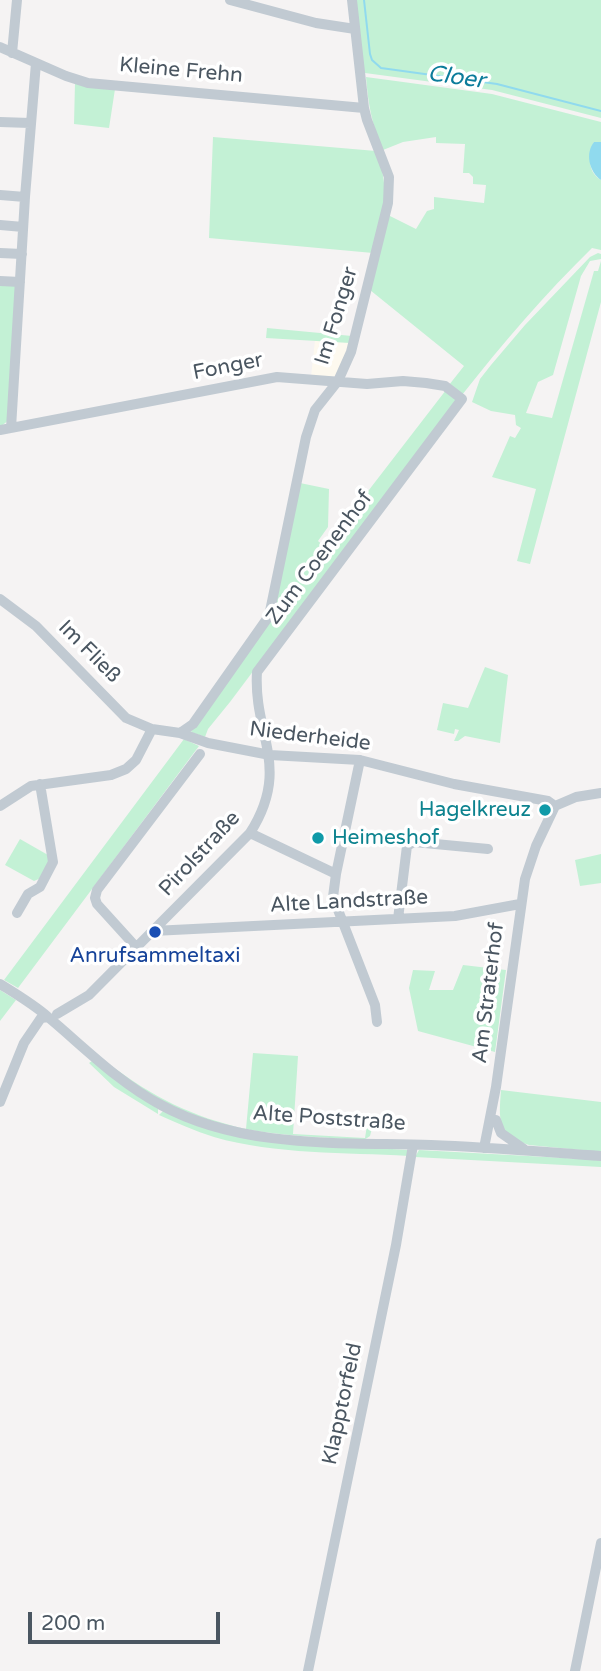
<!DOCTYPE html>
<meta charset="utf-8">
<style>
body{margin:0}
#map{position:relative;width:601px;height:1671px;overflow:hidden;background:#f5f3f3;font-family:"Varela Round",sans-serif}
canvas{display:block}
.scale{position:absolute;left:28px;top:1612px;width:192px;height:32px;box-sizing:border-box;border:4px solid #4a5661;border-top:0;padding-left:9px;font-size:21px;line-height:24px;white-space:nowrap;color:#4a5661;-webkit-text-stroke:5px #fff;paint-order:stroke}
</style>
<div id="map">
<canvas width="601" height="1671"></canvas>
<div class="scale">200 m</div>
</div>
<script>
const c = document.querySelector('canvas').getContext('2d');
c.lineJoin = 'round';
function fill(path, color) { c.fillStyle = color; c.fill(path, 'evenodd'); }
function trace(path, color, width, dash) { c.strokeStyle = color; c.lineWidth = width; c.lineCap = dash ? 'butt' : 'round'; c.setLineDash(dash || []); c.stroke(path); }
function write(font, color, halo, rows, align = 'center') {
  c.font = font + ' "Varela Round",sans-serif'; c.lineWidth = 7; c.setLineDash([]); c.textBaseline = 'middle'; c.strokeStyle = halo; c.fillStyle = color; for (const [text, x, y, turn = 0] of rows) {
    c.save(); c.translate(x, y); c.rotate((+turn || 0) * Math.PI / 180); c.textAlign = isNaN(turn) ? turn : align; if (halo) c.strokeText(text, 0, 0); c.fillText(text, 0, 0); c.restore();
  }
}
fill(new Path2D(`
 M315 340 350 343 336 376 311 377Z`), '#fdf9ef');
fill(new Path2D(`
 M354 0H601V118L492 90 365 73 363 71Z
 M366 77 492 94 601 122V142H594C590 156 586 171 601 180V250L592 248C545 294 503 343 462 395L449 385 464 366 370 290 388 215 416 229 427 211 434 209V197L484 203 486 185 473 184V177L469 173H463L465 144 436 143V137L403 142 383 150C372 126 368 103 366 77Z
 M75 83 115 89 109 128 74 124Z
 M213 137 376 151C392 192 382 212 373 253L209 238Z
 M598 253 601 254V259L590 261 581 276 553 375 538 382 526 413 552 418 594 271H598L601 261V302L530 564 517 561 536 489 492 477 510 436 515 438 521 428 516 425 515 415 491 411 472 402 480 379 491 365 525 325 590 257Z
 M0 282 17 286 9 420 0 427Z
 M267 328 352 336 350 343 266 338Z
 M446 390 458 398 230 702 208 729 205 737 191 732 266 627 300 483 329 489 328 527 318 541 325 547Z
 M485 667 508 675 500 743 465 736 458 741H454L459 730 455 729 454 734 437 730 443 703 468 708Z
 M184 739 199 746 18 988 4 980Z
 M20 839 48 855 50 863 41 878 34 881 5 865Z
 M601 854V883L580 886 575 860Z
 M463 965 506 970 495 1052 418 1031 409 988 413 970 435 971 429 990H453Z
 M0 990 16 1000 0 1021Z
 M253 1053 298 1056 293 1134 365 1138 368 1119 372 1128 370 1136 364 1140C262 1134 191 1133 109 1064 153 1097 192 1117 246 1129Z
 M92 1061 158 1109V1114L114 1087 89 1063Z
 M501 1090 601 1102V1152L529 1145C496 1135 499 1119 501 1090Z
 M163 1111 282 1142 408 1150 409 1156C345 1152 276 1155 214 1137 195 1131 177 1123 159 1115Z
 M419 1150 601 1160V1167L415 1157Z`), '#c3f1d5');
fill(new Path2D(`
 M594 142H601V180C589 172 585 153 594 142Z`), '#90daee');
trace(new Path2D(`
 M364 0 370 54 372 60 381 68 497 84 601 111`), '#90daee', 2);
trace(new Path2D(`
 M230 0 316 23 355 29
 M0 47 66 76 88 83 364 108
 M12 53 17 0
 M0 122 30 123
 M0 195 25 197
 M0 225 23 227
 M0 253 22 254
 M0 281 20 282
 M11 428 25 197 36 63
 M0 430 277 377 367 384 403 381 426 383 445 386 462 399 257 672C253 735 292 767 250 833L89 995 57 1014
 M0 599 36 626 126 718 152 729 180 733 208 743 270 755 360 760 454 784 548 801 555 806
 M180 733 193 724 269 616 306 437 315 410 338 381 351 352 388 203 389 177 367 120 364 108 352 0
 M360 760 336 874 333 897 375 1005 377 1022
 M0 806 31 786 111 775 126 769 136 760 152 729
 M250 833 336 874
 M17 913 28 894 40 887 53 862 40 784
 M398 919 407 846 414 842 488 849
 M153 931 455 916 520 904
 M136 947 97 904 95 898 97 890 200 754
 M0 984C16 994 33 1004 48 1017 85 1048 118 1082 161 1105 242 1149 342 1142 431 1145 488 1147 544 1152 601 1156
 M0 1102 24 1043 41 1018 48 1017
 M496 1120 501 1133 524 1149
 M484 1148 496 1087 525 879 536 846 555 806 576 797 601 793
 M308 1671 396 1245 413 1145
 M575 1671 601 1543`), '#c1cad2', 10);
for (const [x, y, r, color] of [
 [545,810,7,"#0f9aa8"],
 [318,838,7,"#0f9aa8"],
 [155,932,7,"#1a4fb4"]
]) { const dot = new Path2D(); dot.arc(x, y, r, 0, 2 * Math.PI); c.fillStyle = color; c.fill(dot); trace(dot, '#fff', 2.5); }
write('21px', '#4a5661', '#fff', [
 ["Kleine Frehn",181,71,5],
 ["Im Fonger",337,316,-73],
 ["Fonger",228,367,-11],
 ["Zum Coenenhof",320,558,-53],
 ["Im Fließ",89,652,45],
 ["Niederheide",310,737,7],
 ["Pirolstraße",200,854,-47],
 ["Alte Landstraße",349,902,-3],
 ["Am Straterhof",489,993,-83],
 ["Alte Poststraße",329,1119,4],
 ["Klapptorfeld",343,1404,-78]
]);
write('21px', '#0d838f', '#fff', [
 ["Hagelkreuz",531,810],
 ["Heimeshof",332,838,"left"]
], 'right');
write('21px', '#164399', '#fff', [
 ["Anrufsammeltaxi",155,956]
]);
write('italic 23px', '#0c7c9b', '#fff', [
 ["Cloer",456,78,8]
]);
</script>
